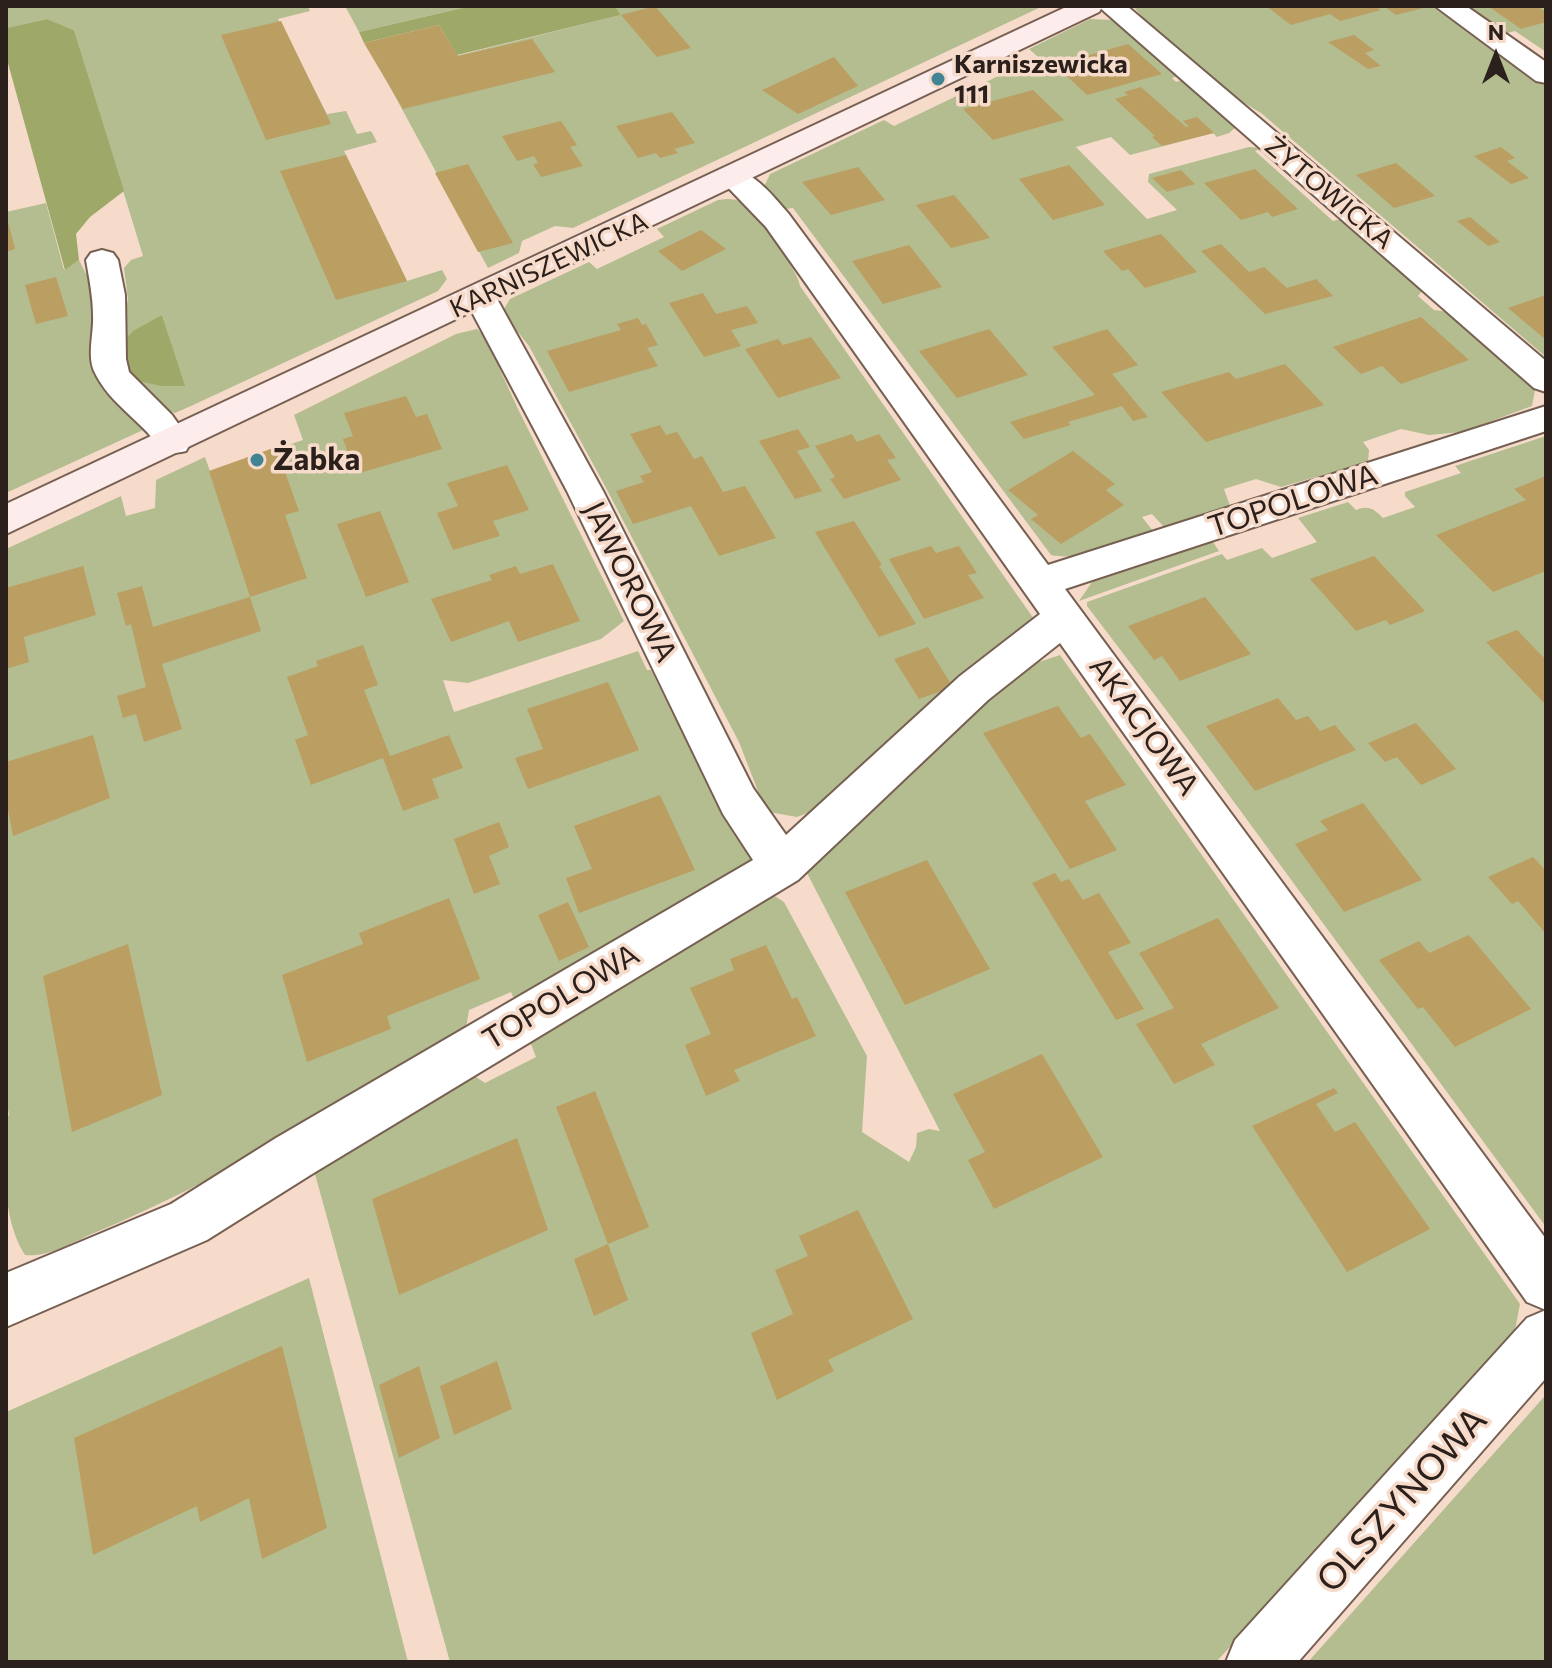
<!DOCTYPE html>
<meta charset="utf-8">
<style>
body{margin:0}
#map{position:relative;width:1552px;height:1668px;overflow:hidden;background:#f6dbcb;font-family:Commissioner,sans-serif}
canvas{display:block}
.frame{position:absolute;inset:0;border:8px solid #2b201b;pointer-events:none}
.north{position:absolute;left:1456px;top:16px;width:80px;height:80px;-webkit-text-stroke:6px #f6dbcb;paint-order:stroke;rotate:0deg;font-size:22px;font-weight:700;line-height:32px;text-align:center;color:#2b201b}
.north::after{content:'';display:block;margin:auto;width:28px;height:36px;background:#2b201b;clip-path:polygon(50% 0,100% 100%,50% 72%,0 100%)}
</style>
<div id="map">
<canvas width="1552" height="1668"></canvas>
<div class="frame"></div>
<div class="north">N</div>
</div>
<script>
const c = document.querySelector('canvas').getContext('2d');
c.lineJoin = 'round';
function fill(path, color) { c.fillStyle = color; c.fill(path, 'evenodd'); }
function trace(path, color, width, dash) { c.strokeStyle = color; c.lineWidth = width; c.lineCap = dash ? 'butt' : 'round'; c.setLineDash(dash || []); c.stroke(path); }
function write(font, color, halo, rows, align = 'center') {
  c.font = font + ' Commissioner,sans-serif'; c.lineWidth = 7; c.setLineDash([]); c.textBaseline = 'middle'; c.strokeStyle = halo; c.fillStyle = color; for (const [text, x, y, turn = 0] of rows) {
    c.save(); c.translate(x, y); c.rotate((+turn || 0) * Math.PI / 180); c.textAlign = isNaN(turn) ? turn : align; if (halo) c.strokeText(text, 0, 0); c.fillText(text, 0, 0); c.restore();
  }
}
fill(new Path2D(`
 M6 6H308L310 11 278 19 327 114 346 111 357 134 371 131 377 142 344 151 407 281 442 270 447 279 438 291 191 406 175 413 170 411 126 378 184 386 162 315 119 346 128 299 124 268 131 260 143 256 74 30 47 19 6 28Z
 M345 6H471L359 32Z
 M615 6H1043L573 228 555 226 522 241 519 253 488 268 383 74 621 15Z
 M1133 6H1431L1546 86V357L1261 113 1236 98 1143 18Z
 M1463 6H1546V52L1515 31 1503 34Z
 M1090 19 1113 20 1177 76 1172 78 1176 82 1182 80 1234 124 1235 128 1229 133 1217 137 1213 133 1130 155 1111 137 1076 147 1147 219 1177 210 1148 182 1149 174 1249 147 1263 148 1255 151 1333 221 1341 219 1422 291 1418 296 1434 310 1448 312 1531 382 1535 390 1532 406 1462 432 1429 435 1401 429 1363 442 1369 450 1368 462 1281 487 1256 479 1224 489 1230 506 1165 528 1152 514 1142 517 1153 531C1122 541 1084 562 1051 555L793 208 786 209 764 187 770 174 884 120 894 126 1038 57 1029 49Z
 M727 199C734 199 739 200 745 203 757 211 800 274 800 286L1034 619 813 811 797 817 769 812 763 804 739 742 605 486 529 346 502 312 510 299 589 262 597 269 664 237 657 229 718 200Z
 M46 203 64 270 79 260 91 284 95 309 93 343 143 430 6 493V212Z
 M477 329 485 337 518 409 624 621 601 639 468 683 443 680 454 712 638 651 647 670H651L715 798 759 863 516 1004 511 992 469 1010 465 1034C344 1104 224 1179 94 1233 73 1242 47 1258 25 1255 0 1216 6 1161 6 1117L9 1115 6 1098V549L121 496 126 516 155 508 156 480 205 457 210 471 303 440 294 415 456 334Z
 M1546 436V1227L1176 723 1087 606V602L1222 554 1227 560 1262 548 1272 558 1317 542 1298 518 1348 502 1356 510C1369 505 1374 509 1383 518L1415 507 1405 496V492L1461 473 1455 466Z
 M1213 542 1219 551 1079 601 1092 582Z
 M1060 655 1520 1304 1515 1330 1396 1467 1216 1662H450L313 1167 470 1073 485 1083 536 1057 528 1036 763 895H773L784 902 867 1056 862 1132 909 1162 916 1147 917 1133 929 1129 940 1131 807 873 941 738 1021 668Z
 M309 1278 408 1662H6V1412Z
 M1546 1395V1662H1308L1543 1398Z`), '#b4bd90');
fill(new Path2D(`
 M471 6H615L621 15 457 55 439 25 364 43 359 32Z
 M47 19 74 30 124 191 90 217 76 234 79 260 65 270 6 56V28Z
 M162 315 185 386H161L126 378 119 346 133 331Z`), '#9da869');
fill(new Path2D(`
 M655 6 691 48 657 57 621 15Z
 M1266 6H1375L1381 10 1340 21 1330 14 1291 25Z
 M1384 6H1427V7L1396 15Z
 M1488 6H1537L1546 12V22L1521 29Z
 M281 21 331 124 266 140 221 35Z
 M439 25 458 56 532 39 555 72 403 109 364 43Z
 M1354 35 1374 50 1365 53 1381 66 1368 69 1328 42Z
 M1128 44 1162 74 1087 95 1055 65Z
 M834 57 858 86 798 114 762 90Z
 M1141 87 1186 127 1189 126 1183 121 1197 117 1214 133 1162 146 1152 137 1155 136 1115 99 1128 95 1124 92Z
 M1033 90 1064 120 993 140 963 109Z
 M672 112 695 143 674 149 678 153 660 158 656 153 638 158 616 126Z
 M561 121 577 145 570 147 583 166 541 177 533 164 538 163 534 156 517 161 502 136Z
 M1501 147 1515 158 1507 161 1529 178 1511 184 1474 156Z
 M346 155 407 281 336 300 280 171Z
 M1396 163 1426 188 1435 196 1394 208 1356 175Z
 M468 164 490 203 513 243 478 252 435 173Z
 M1069 165 1105 205 1053 220 1019 179Z
 M858 167 885 200 831 215 802 182Z
 M1255 169 1298 209 1272 217 1268 212 1241 220 1204 183Z
 M1181 170 1195 184 1167 192 1152 178Z
 M954 195 966 209 990 238 951 248 916 205Z
 M6 214 15 249 6 252Z
 M1470 217 1500 242 1488 246 1457 221Z
 M701 230 726 249 682 271 658 251Z
 M1161 234 1197 272 1145 288 1128 269 1122 271 1103 251Z
 M1221 244 1249 272 1264 267 1287 288 1316 279 1333 296 1265 314 1201 251Z
 M909 245 942 287 883 304 852 261Z
 M56 277 68 316 36 324 25 285Z
 M703 293 716 314 747 306 758 323 731 330 741 346 704 357 669 303Z
 M1546 295V340L1508 308Z
 M1421 317 1469 360 1401 384 1382 366 1361 374 1333 347Z
 M638 318 642 325 646 324 658 345 647 348 658 366 569 392 547 351 621 330 617 324Z
 M989 329 1028 375 957 398 919 351Z
 M1107 329 1138 365 1112 374 1148 417 1133 421 1122 406 1068 422 1071 425 1024 439 1010 422 1095 395 1052 347Z
 M811 337 841 378 778 398 745 349 778 339 783 345Z
 M1285 364 1324 405 1206 442 1161 392 1229 372 1236 379Z
 M406 396 416 417 427 414 442 449 356 474 343 439 353 436 344 413Z
 M660 425 666 435 677 432 694 459 702 456 723 492 745 486 776 538 719 556 691 506 633 524 616 491 644 482 640 476 652 472 630 434Z
 M798 429 810 447 797 451 822 491 795 499 759 441Z
 M852 434 857 442 879 434 896 458 887 460 901 480 844 499 830 479 835 477 815 446Z
 M276 447 299 511 285 515 307 578 250 597 209 471Z
 M1073 451 1115 484 1106 490 1124 505 1061 544 1031 519 1038 515 1008 490Z
 M507 465 529 510 493 521 500 536 453 550 437 513 458 506 447 483Z
 M1546 476V571L1493 592 1436 535 1526 500 1514 489Z
 M380 511 409 582 366 597 337 524Z
 M854 521 882 565 879 566 916 624 879 637 815 532Z
 M931 546 936 553 959 546 977 573 968 575 984 598 924 619 889 559Z
 M1374 556 1425 611 1390 625 1386 620 1356 631 1310 579Z
 M553 564 580 621 518 642 509 621 451 642 431 599 492 580 489 575 516 566 520 574Z
 M83 566 96 615 24 637 29 662 6 669V588Z
 M142 586 153 627 250 597 261 631 162 664 182 729 144 742 136 714 123 718 117 696 146 687 131 624 126 626 117 593Z
 M1205 597 1251 654 1180 681 1162 656 1154 660 1128 626Z
 M1517 630 1546 660 1544 703 1486 642Z
 M363 645 378 685 364 690 390 756 449 735 463 768 432 779 439 798 403 811 383 758 311 785 295 740 308 735 287 677 318 666 316 661Z
 M928 647 953 687 919 699 894 659Z
 M608 682 639 750 528 789 515 758 543 749 527 709Z
 M1278 698 1296 720 1308 716 1320 731 1335 725 1356 750 1255 791 1206 726Z
 M1058 706 1081 738 1090 734 1126 785 1085 801 1117 850 1070 869 983 733Z
 M1416 723 1456 769 1421 785 1397 757 1385 762 1368 743Z
 M93 735 110 798 13 836 6 799V762Z
 M660 795 695 870 579 913 566 878 592 869 574 826Z
 M1363 803 1422 880 1344 912 1295 844 1328 830 1320 821Z
 M499 822 509 847 489 856 500 884 474 894 454 839Z
 M1533 857 1546 871V934L1518 901 1512 904 1488 877Z
 M927 860 990 969 905 1005 845 892Z
 M1055 873 1061 882 1069 879 1083 900 1099 893 1131 943 1108 952 1144 1009 1116 1020 1032 883Z
 M449 898 480 979 387 1016 391 1029 307 1062 282 975 363 944 359 933Z
 M568 902 589 947 559 961 538 915Z
 M1218 918 1279 1008 1201 1044 1215 1065 1174 1084 1136 1024 1174 1008 1139 953Z
 M1469 935 1531 1009 1455 1047 1423 1007 1418 1009 1379 960 1419 941 1429 953Z
 M128 944 162 1095 72 1132 43 976Z
 M766 945 792 999 797 997 816 1036 734 1070 740 1081 706 1096 685 1045 711 1034 690 988 734 970 730 959Z
 M1042 1054 1103 1157 994 1209 968 1160 985 1152 953 1094Z
 M1334 1088 1338 1093 1316 1104 1335 1132 1355 1122 1430 1229 1347 1272 1252 1126Z
 M595 1091 649 1227 608 1244 556 1107Z
 M517 1138 548 1230 399 1295 372 1199Z
 M858 1210 913 1319 828 1360 834 1371 777 1400 751 1333 793 1314 775 1270 808 1256 799 1236Z
 M608 1244 628 1300 594 1316 574 1259Z
 M282 1346 327 1528 262 1559 249 1498 200 1522 197 1506 93 1555 74 1438Z
 M497 1361 512 1409 454 1435 440 1386Z
 M419 1366 440 1438 399 1458 379 1385Z`), '#bb9e62');
const street = new Path2D(`
 M1098 6H1127L1546 361V392L1534 388Z
 M1435 6H1466L1546 62V83L1536 81Z
 M733 168C756 174 773 196 788 213L1048 565 1546 406V431L1065 589 1546 1239V1310L1527 1302 1060 643 988 700 798 880 312 1174 207 1240 6 1327V1273L171 1204 276 1138 753 860 723 814 567 491 464 297 468 290 480 286 492 290 496 297 603 491 753 788 786 835 960 676 1040 614 766 227 718 177 722 171Z
 M102 250 113 253 118 260 125 295 126 359 129 372 172 415 191 442 186 451C163 457 160 447 147 432 128 412 106 397 94 371 87 354 94 333 93 315 93 297 89 278 86 260L91 253Z
 M1546 1310V1378L1298 1662H1226L1235 1640 1527 1318Z`);
const secondary = new Path2D(`
 M1068 6H1103L1099 12 6 534V504Z`);
trace(street, '#776052', 4);
trace(secondary, '#776052', 4);
fill(street, '#fff');
fill(secondary, '#fcecec');
for (const [x, y, r, color] of [
 [938,79,8,"#418494"],
 [257,460,8,"#418494"]
]) { const dot = new Path2D(); dot.arc(x, y, r, 0, 2 * Math.PI); c.fillStyle = color; c.fill(dot); trace(dot, '#f6dbcb', 3); }
write('bold 26px', '#2b201b', '#f6dbcb', [
 ["Karniszewicka",954,64],
 ["111",954,94]
], 'left');
write('26px', '#2b201b', '#f6dbcb', [
 ["ŻYTOWICKA",1329,193,40],
 ["KARNISZEWICKA",549,265,-25]
]);
write('bold 30px', '#2b201b', '#f6dbcb', [
 ["Żabka",273,460]
], 'left');
write('30px', '#2b201b', '#f6dbcb', [
 ["TOPOLOWA",1293,501,-18],
 ["JAWOROWA",630,582,64],
 ["AKACJOWA",1144,726,54],
 ["TOPOLOWA",561,997,-31]
]);
write('36px', '#2b201b', '#f6dbcb', [
 ["OLSZYNOWA",1402,1500,-48]
]);
</script>
